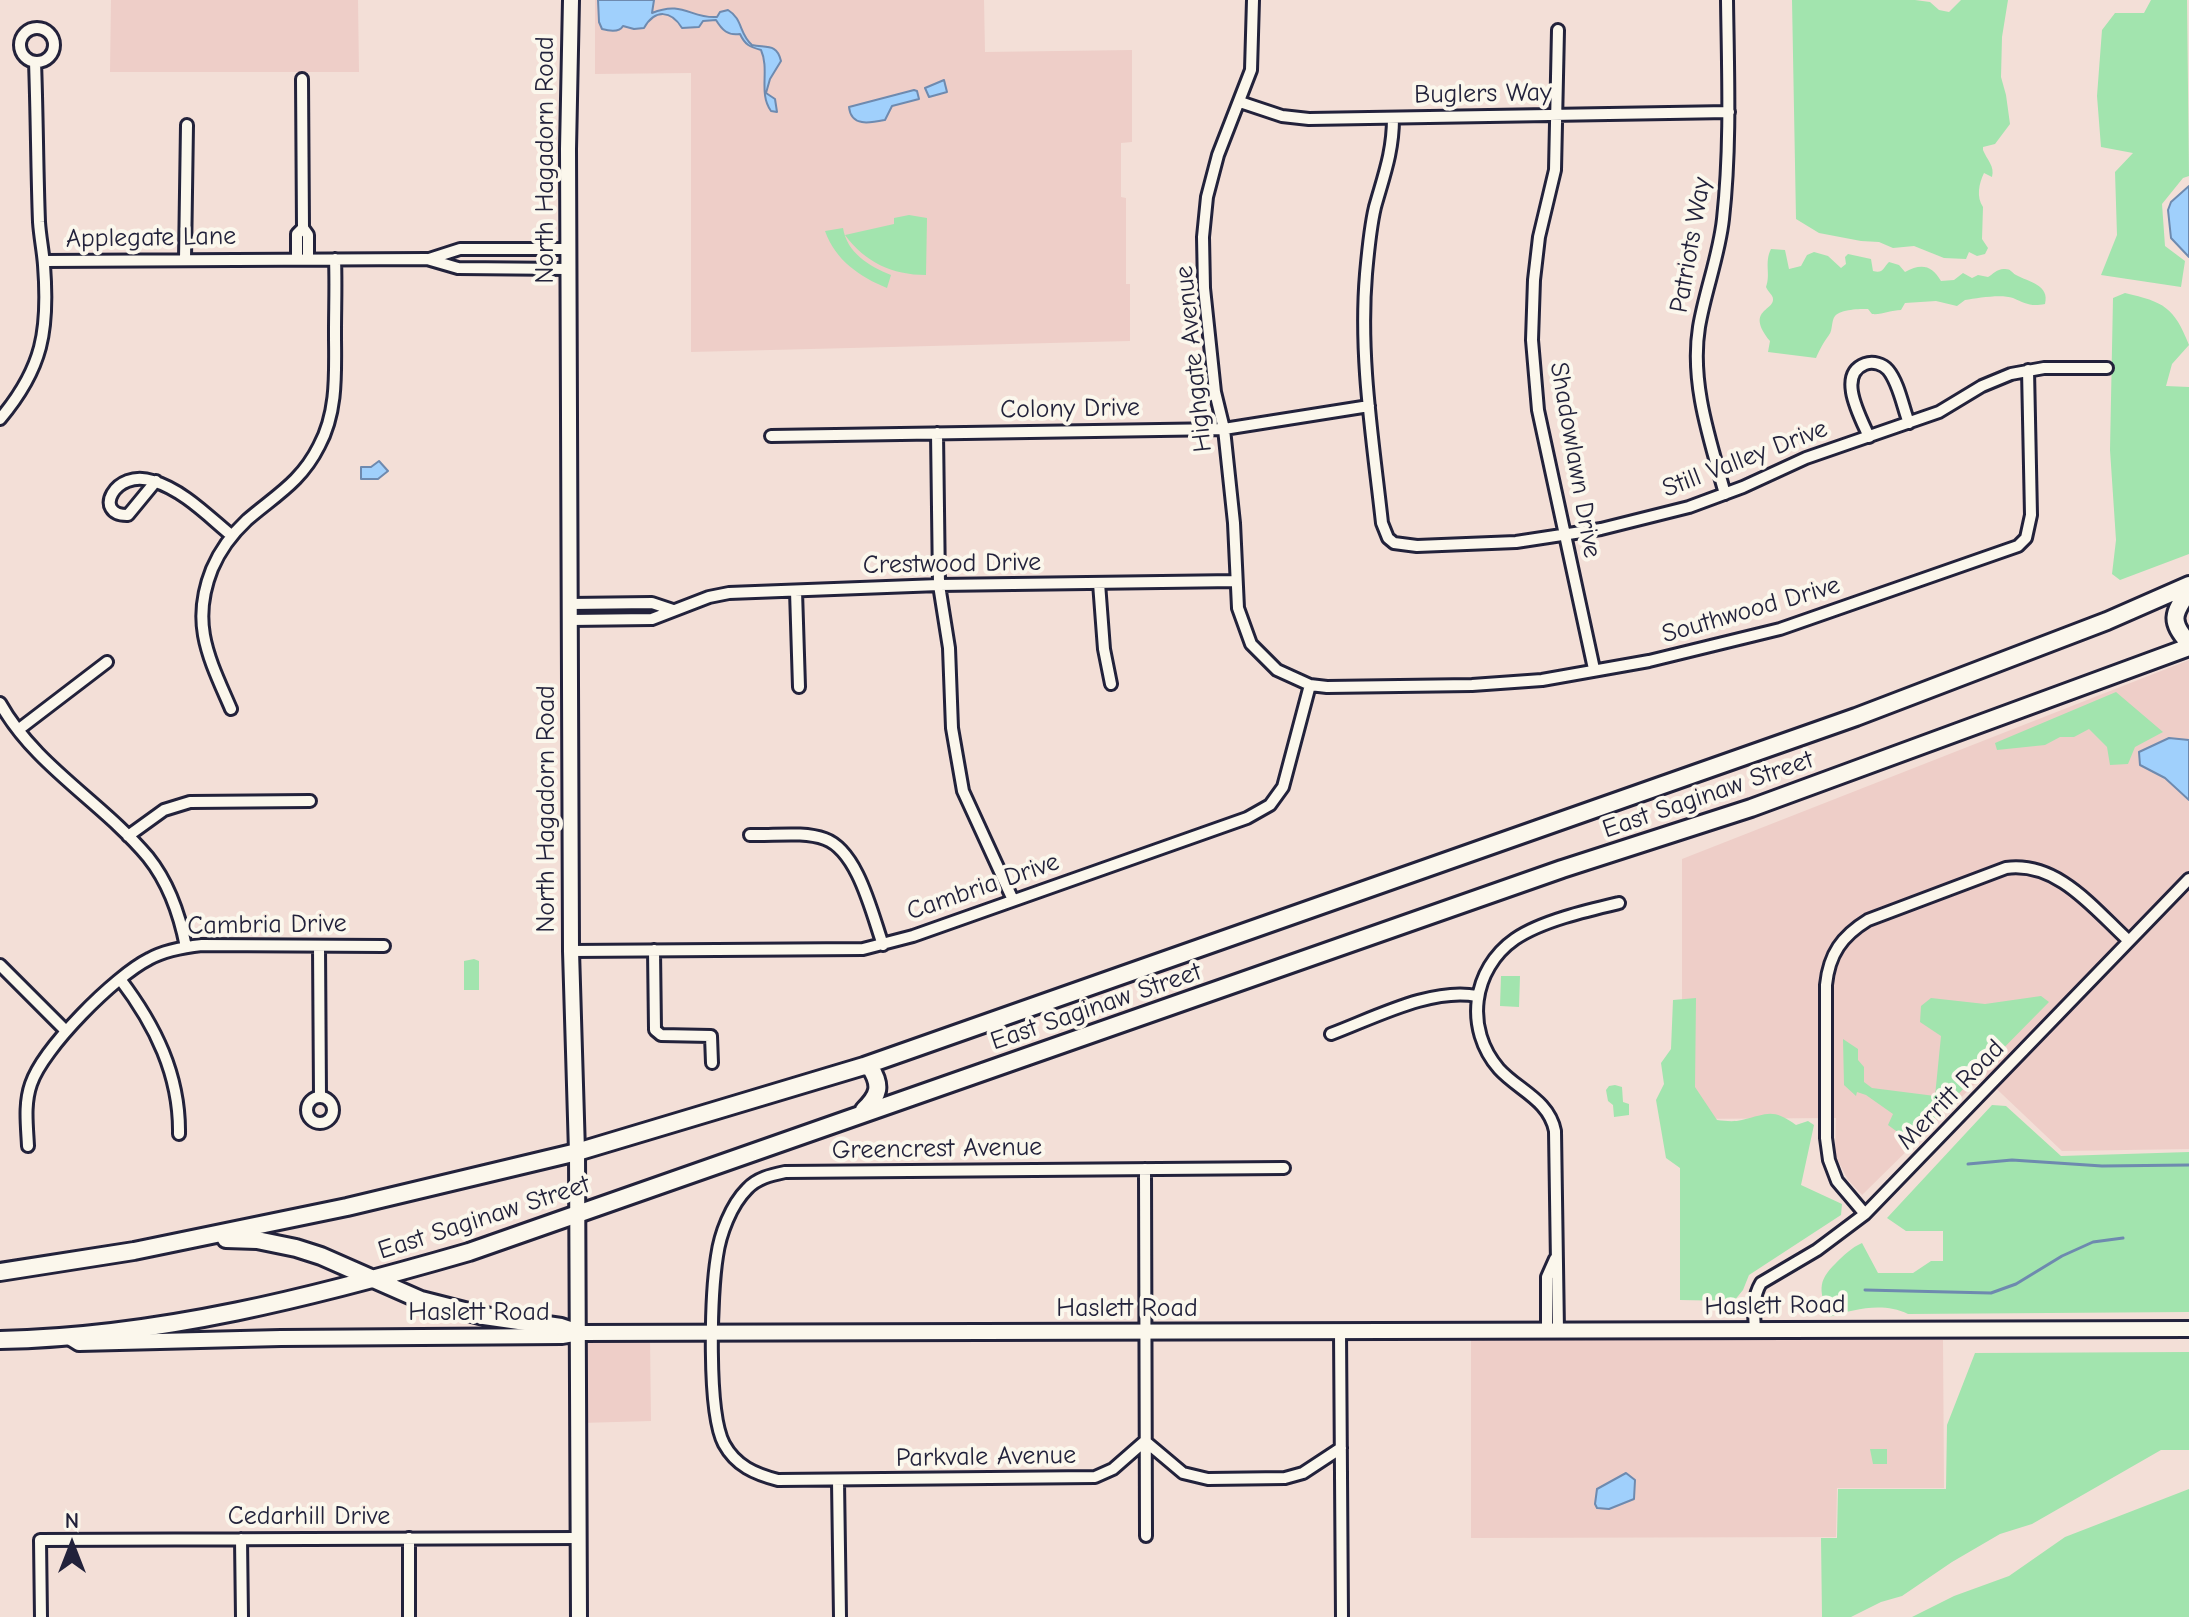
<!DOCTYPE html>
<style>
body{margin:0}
#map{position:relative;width:2189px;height:1617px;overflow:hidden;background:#f3dfd7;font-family:"Comic Neue",sans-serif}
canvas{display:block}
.north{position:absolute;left:32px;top:1505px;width:80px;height:80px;-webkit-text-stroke:6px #fbf7ec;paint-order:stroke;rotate:0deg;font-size:22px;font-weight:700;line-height:32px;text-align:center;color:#22223b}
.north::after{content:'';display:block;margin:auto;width:28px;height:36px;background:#22223b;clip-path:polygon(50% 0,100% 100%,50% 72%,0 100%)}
</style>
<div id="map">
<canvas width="2189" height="1617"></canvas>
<div class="north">N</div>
</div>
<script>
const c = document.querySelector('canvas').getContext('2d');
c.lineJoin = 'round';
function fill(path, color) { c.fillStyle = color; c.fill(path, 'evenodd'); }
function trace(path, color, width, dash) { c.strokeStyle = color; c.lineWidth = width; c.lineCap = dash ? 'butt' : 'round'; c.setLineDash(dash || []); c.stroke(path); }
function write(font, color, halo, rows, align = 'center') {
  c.font = font + ' "Comic Neue",sans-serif'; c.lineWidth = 8; c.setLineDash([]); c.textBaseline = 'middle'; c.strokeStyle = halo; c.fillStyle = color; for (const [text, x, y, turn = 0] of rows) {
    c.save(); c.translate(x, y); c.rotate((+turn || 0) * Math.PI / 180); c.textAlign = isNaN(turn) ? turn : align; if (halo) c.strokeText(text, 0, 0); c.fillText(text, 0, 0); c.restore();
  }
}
fill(new Path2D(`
 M111 0H358L359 72H110Z
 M595 0H984L985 52 1132 50V142L1121 143V197L1126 198V284H1130V341L691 352V73L595 74Z
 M2189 660V1149L2062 1151 1983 1076 1862 1195 1848 1180 1835 1155 1836 1118 1682 1119V859Z
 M650 1337 651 1421 581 1423 580 1338Z
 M1471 1338 1943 1340 1944 1488H1837L1836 1537 1471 1538Z`), '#eecec8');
fill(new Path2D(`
 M1792 0H1915L1930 2 1939 10 1949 12 1961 0H2008L2002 37 2001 77 2006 95 2010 124 1995 144 1983 147V150C1987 160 1995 166 1992 177L1984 173C1979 183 1976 197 1983 207L1982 239 1988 248 1985 254 1977 256 1969 252 1966 259 1944 258 1914 246 1893 248 1879 242 1861 241 1819 233 1796 219Z
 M2151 0H2187L2189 176 2183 178 2162 204 2165 246 2185 261 2181 287 2101 275 2117 235 2115 172 2133 153 2101 147 2097 96 2102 30 2115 13H2144Z
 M909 215 927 218 926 275C892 275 865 262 845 235L894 224V218Z
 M843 228C847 253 869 266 891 275L887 288C860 277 835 260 825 231Z
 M1771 249 1785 250 1789 269 1801 266 1807 255 1814 252 1828 256 1841 268 1846 264 1845 257 1848 254 1871 259 1873 271C1883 274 1883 268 1889 262L1899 265 1905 272C1921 263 1932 265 1941 281L1954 280 1963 273 1972 278 1978 275 1988 277C1993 274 1998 268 2005 269 2011 269 2011 272 2016 275 2029 282 2050 285 2045 304 2030 307 2025 303 2013 298 2001 294 1978 298 1965 300L1957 306 1936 301 1905 303 1901 310C1891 310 1882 315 1872 314L1868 309C1860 309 1841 309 1835 316 1831 321 1833 330 1829 335 1823 343 1820 349 1816 358L1768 352 1770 341C1745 310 1774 311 1773 299 1773 295 1768 292 1766 287 1771 274 1764 263 1771 249Z
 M2125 293C2164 302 2174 307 2189 345L2172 364 2166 386 2189 387V554L2120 580 2112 574 2116 540 2110 450 2113 298Z
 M2116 692 2163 732 2135 747 2128 764 2110 765 2107 747 2089 729 2074 737H2060L2045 745 1997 750 1995 743Z
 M474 959 479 961V990H464V961Z
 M1501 976H1520L1519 1007 1500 1006Z
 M2041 996 2049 1002 1911 1142 1888 1125 1893 1114 1866 1095 1857 1092 1856 1096 1844 1085 1843 1039 1858 1049V1060L1864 1067V1082L1872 1088 1935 1096 1941 1036 1920 1022 1921 1006 1931 998 1985 1004Z
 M1696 998 1695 1087 1717 1120C1725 1121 1734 1122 1742 1120 1768 1114 1772 1108 1796 1125L1808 1121 1814 1125 1801 1185 1842 1204 1841 1215 1749 1275 1743 1290 1734 1301 1680 1300V1168L1666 1158 1656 1100 1664 1084 1661 1063 1671 1049 1673 1000Z
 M1615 1085 1622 1087 1623 1102 1629 1104V1115L1614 1117 1613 1105 1608 1101 1606 1090 1609 1086Z
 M1992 1105 2006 1106 2061 1156 2189 1152V1312L1908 1314C1883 1302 1855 1309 1829 1317 1820 1292 1816 1282 1836 1263 1844 1255 1851 1248 1862 1243L1878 1273H1913L1931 1261H1943V1231H1906L1887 1218Z
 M2189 1352V1450H2161L2032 1524 2000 1534 1952 1562 1902 1596 1881 1602 1851 1617H1822L1821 1538H1837L1838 1489H1946L1947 1425 1975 1353Z
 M1870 1449H1887V1464H1873Z
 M2189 1489V1617H1912L1954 1596 2009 1576 2065 1537Z`), '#a2e4ae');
const water = new Path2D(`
 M598 0H654L652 13C683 0 691 19 717 17L720 12 728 10C743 19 739 34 752 45 766 48 777 43 781 61L770 79 766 93 775 99 777 112 771 111C758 93 770 70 761 50 750 47 745 45 740 34 728 36 722 30 716 20L703 21 699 27 682 28C671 10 655 9 644 28L634 29 623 26C619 33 609 31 602 29L599 22Z
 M944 80 947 92 929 97 925 88Z
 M914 90 917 91 919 99 892 106 885 120C870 123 851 127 849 107Z
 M2189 186V257L2171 238 2168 210 2171 202Z
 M379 461 388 471 378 479H361V467H371Z
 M2169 738 2189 740V800L2165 778 2140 765 2139 752Z
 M1626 1473 1635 1480 1634 1499 1609 1509 1597 1508 1595 1504 1597 1489Z`);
fill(water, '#a0d0fc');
trace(water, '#6e8aaf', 2);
trace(new Path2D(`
 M1968 1164 2012 1160 2102 1166 2189 1165
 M1865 1290 1991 1293 2016 1284 2062 1256 2093 1242 2123 1238`), '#6e8aaf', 3);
const street = new Path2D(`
 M1253 0 1251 70 1218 155 1207 197 1203 237 1204 288 1215 392 1224 429 1234 523 1238 608 1251 644 1277 670 1310 685 1327 687 1472 685 1542 680 1649 661 1780 629 2018 546 2026 538 2031 515 2028 370
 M20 45a17 17 0 1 1 34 0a17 17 0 1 1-34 0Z
 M1558 30 1555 170 1539 237 1534 280 1532 340 1538 410 1594 669
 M302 79 303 228 308 235V259
 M1240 102 1282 116 1309 119 1729 112
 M1393 118C1393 152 1384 175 1375 207 1370 228 1368 252 1366 274 1359 357 1373 441 1382 523L1388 538 1394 543 1417 546 1516 542 1601 529 1689 507 1743 487 1806 458 1939 412 1982 386 2011 374 2044 368H2107
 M185 259 187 125
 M297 259V234L303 228
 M429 259 460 249H568
 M44 261 427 259 458 268 568 269
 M0 419C43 368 49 330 44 265 43 251 40 237 39 222 37 169 37 115 35 62
 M937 433 939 585 949 648 952 728 963 791 1013 900
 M771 436 1224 429 1369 406
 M1869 437C1861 418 1836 375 1865 364 1873 361 1883 364 1888 370 1899 383 1903 408 1909 423
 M156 481 128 515C92 516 114 468 153 481 183 490 208 516 231 535
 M1725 494C1710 440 1690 383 1699 327 1705 291 1719 256 1723 219 1731 147 1728 73 1727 0
 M1099 583 1104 649 1111 684
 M796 591 799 687
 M570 604 652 603 673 610
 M570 620 652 619 709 597 729 593 939 585 1236 581
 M0 703C35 766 102 802 148 857 168 882 180 916 186 947
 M231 709C209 658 190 624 212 569 220 550 232 534 247 520 276 495 301 482 319 446 338 411 335 371 335 333 335 308 336 283 335 259
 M18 730 107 662
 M750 835C773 836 803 831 825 839 858 851 872 914 883 945
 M128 836 164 810 190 802 310 801
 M319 946 320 1096
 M654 950 655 1030 661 1035 711 1036 712 1063
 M571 951 863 949 913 936 1247 818 1270 805 1283 787 1310 685
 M0 965 66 1031
 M120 979C155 1025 180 1075 179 1134
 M1331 1034C1374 1018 1432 987 1477 996
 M307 1110a13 13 0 1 1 26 0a13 13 0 1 1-26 0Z
 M28 1146C27 1125 24 1104 31 1084 43 1048 115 976 149 959 165 950 184 947 202 945L384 946
 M1284 1168 785 1172C771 1175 757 1178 747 1189 731 1205 720 1234 717 1256 711 1294 707 1412 724 1444 736 1466 755 1474 778 1480L1095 1477 1113 1469 1145 1441 1183 1473 1208 1479 1285 1478 1303 1473 1341 1448
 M1145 1169 1146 1536
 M1865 1214 1837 1181 1829 1160 1826 1138V985C1829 954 1842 936 1868 920L2006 868C2058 861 2094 909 2129 941
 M1755 1330C1754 1313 1752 1298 1761 1283L1817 1250 1865 1214 2189 879
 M1547 1331V1277L1555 1259
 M1558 1331 1555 1131C1549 1100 1518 1090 1499 1069 1464 1029 1472 969 1515 939 1541 921 1589 910 1619 903
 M1340 1332 1342 1617
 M838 1481 840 1617
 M409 1538V1617
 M241 1539 242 1617
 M41 1617 40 1540 579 1538`);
const secondary = new Path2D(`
 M571 0 568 149 571 951 577 1152 579 1617
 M71 1338 79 1343 281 1338 562 1336 579 1333 2189 1329`);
const primary = new Path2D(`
 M2189 591C2173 613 2169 622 2189 643
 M864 1110C879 1095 882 1086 870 1067L864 1066
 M226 1239 257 1240 296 1248 321 1256 421 1300 484 1316 561 1327 579 1333
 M0 1272 134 1251 347 1207 577 1152 864 1066 1856 717 2107 621 2189 585
 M0 1340C159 1337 317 1296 469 1252L1562 869 1751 808 2189 647`);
trace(street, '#22223b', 16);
trace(secondary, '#22223b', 20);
trace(primary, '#22223b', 22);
trace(street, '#fbf7ec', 10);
trace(secondary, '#fbf7ec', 14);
trace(primary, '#fbf7ec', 16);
write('26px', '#22223b', '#fbf7ec', [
 ["Buglers Way",1483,94,-1],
 ["North Hagadorn Road",546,160,-90],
 ["Applegate Lane",151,238,-1],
 ["Patriots Way",1691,245,-80],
 ["Highgate Avenue",1194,359,-96],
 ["Colony Drive",1070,409,-1],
 ["Still Valley Drive",1745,459,-21],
 ["Shadowlawn Drive",1575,460,80],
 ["Crestwood Drive",952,564,-1],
 ["Southwood Drive",1751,610,-16],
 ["East Saginaw Street",1708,795,-19],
 ["North Hagadorn Road",547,809,-90],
 ["Cambria Drive",983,887,-19],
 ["Cambria Drive",267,925,-1],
 ["East Saginaw Street",1096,1007,-19],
 ["Merritt Road",1951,1095,-46],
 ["Greencrest Avenue",937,1149,-1],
 ["East Saginaw Street",484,1218,-18],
 ["Haslett Road",1775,1306,-1],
 ["Haslett Road",1127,1309],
 ["Haslett Road",479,1313],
 ["Parkvale Avenue",986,1457,-1],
 ["Cedarhill Drive",309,1517]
]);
</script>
